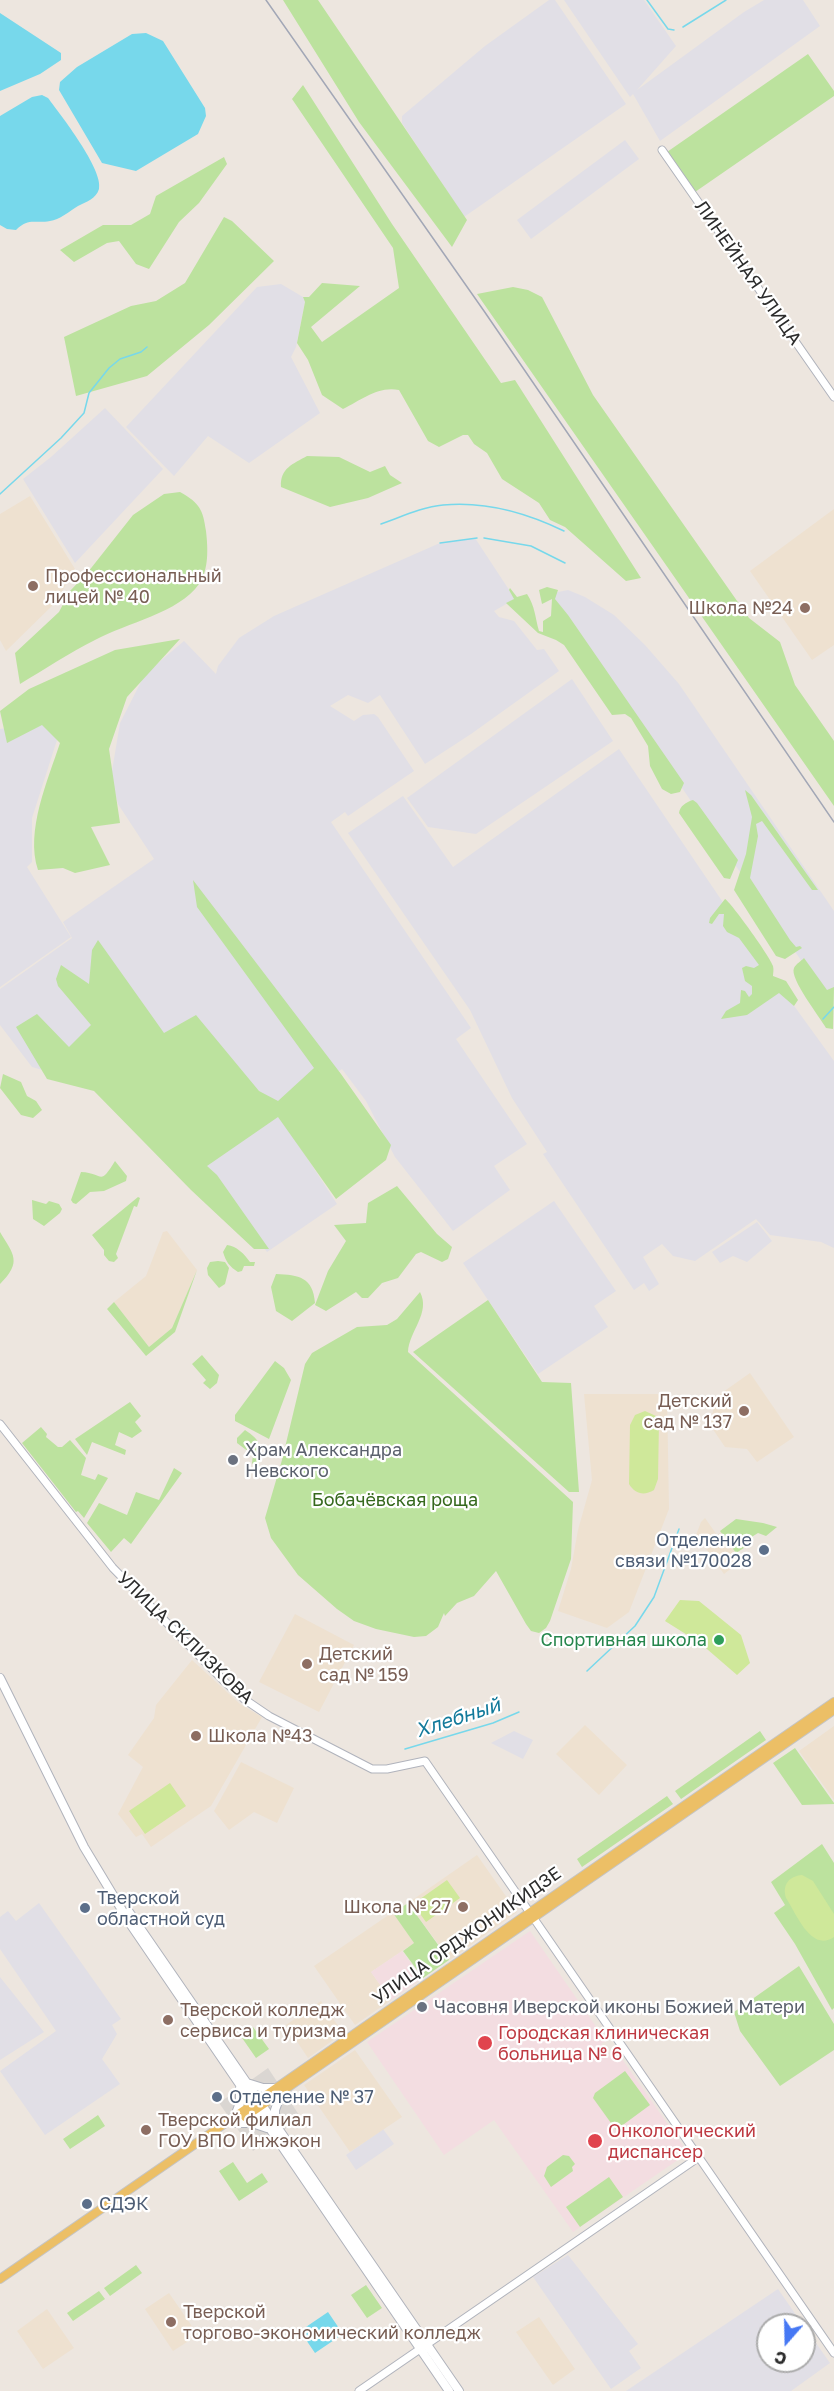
<!DOCTYPE html>
<meta charset="utf-8">
<style>
body{margin:0}
#map{position:relative;width:834px;height:2391px;overflow:hidden;background:#ede6df;font-family:"Golos Text",sans-serif}
canvas{display:block}
.north{position:absolute;left:756px;top:2313px;width:60px;height:60px;box-sizing:border-box;background:#fff;border:2px solid #ababab;border-radius:50%;rotate:200deg;font-size:16px;font-weight:700;line-height:24px;text-align:center;color:#2c2c2c}
.north::after{content:'';display:block;margin:auto;width:21px;height:27px;background:#4678f4;clip-path:polygon(50% 0,100% 100%,50% 72%,0 100%)}
</style>
<div id="map">
<canvas width="834" height="2391"></canvas>
<div class="north">С</div>
</div>
<script>
const c = document.querySelector('canvas').getContext('2d');
c.lineJoin = 'round';
function fill(path, color) { c.fillStyle = color; c.fill(path, 'evenodd'); }
function trace(path, color, width, dash) { c.strokeStyle = color; c.lineWidth = width; c.lineCap = dash ? 'butt' : 'round'; c.setLineDash(dash || []); c.stroke(path); }
function write(font, color, halo, rows, align = 'center') {
  c.font = font + ' "Golos Text",sans-serif'; c.lineWidth = 4.5; c.setLineDash([]); c.textBaseline = 'middle'; c.strokeStyle = halo; c.fillStyle = color; for (const [text, x, y, turn = 0] of rows) {
    c.save(); c.translate(x, y); c.rotate((+turn || 0) * Math.PI / 180); c.textAlign = isNaN(turn) ? turn : align; if (halo) c.strokeText(text, 0, 0); c.fillText(text, 0, 0); c.restore();
  }
}
fill(new Path2D(`
 M549 0H555L626 104 464 217 402 123V116L485 46Z
 M564 0H644L676 46 637 90 744 12 764 0H803L820 26 660 141 633 94 630 97Z
 M625 140 639 159 531 239 517 220Z
 M281 284 303 297 305 302 296 347 291 357 320 413 249 463 208 436 174 476 126 427 257 287Z
 M105 408 163 469 75 563 23 479 51 457Z
 M475 538 515 599 494 611 499 617 514 621 537 650 544 649 559 671 471 734 425 764 380 695 368 703 348 695 330 706 354 721 363 715 374 714 378 717 414 771 348 816 345 812 331 822 471 1028 456 1039 527 1144 494 1166 510 1190 453 1231 395 1157 366 1101 342 1069 278 1113 337 1204 267 1252 203 1167 102 1087 32 1067 0 1025V989L72 938 63 922 154 859 118 804 111 777 120 723 145 674 184 641 216 674 218 666 239 638 274 616 440 543Z
 M568 590 585 597 614 615 645 645 679 684 834 911V989L825 995 548 594Z
 M572 679 613 741 476 834 428 827 407 798Z
 M45 722 57 740 32 818V862L27 867 71 937 0 987V729Z
 M619 749 779 985 834 1061V1248L821 1242 770 1235 756 1219 695 1261 673 1256 662 1244 643 1257 659 1284 649 1291 644 1283 634 1290 543 1154 547 1152 512 1098 470 1010 348 833 403 796 453 867Z
 M554 1201 616 1291 594 1306 608 1327 538 1374 463 1263Z
 M757 1222 772 1241 747 1262 733 1256 720 1263 712 1252Z
 M514 1731 533 1740 523 1759 491 1743Z
 M39 1903 121 2019 112 2025 117 2034 102 2059 120 2084 45 2135 0 2071 56 2031 0 1949V1917L8 1911 16 1921Z
 M0 1977 44 2032 0 2060Z
 M383 2129 394 2144 356 2170 346 2155Z
 M568 2255 638 2344 629 2351 641 2368 611 2389 533 2277Z
 M778 2289 803 2325H768V2361H804V2326L830 2363 791 2391H626Z`), '#e1dfe6');
fill(new Path2D(`
 M30 496 75 569 56 602 6 651 0 640V514Z
 M834 509V645L812 660 750 571Z
 M167 1231 197 1270 172 1328 149 1347 114 1302 146 1276 163 1232Z
 M750 1373 794 1437 757 1462 747 1449 725 1447 710 1425 716 1397Z
 M584 1394H667L669 1509 629 1612 607 1628 558 1611 571 1569 578 1530 592 1480Z
 M705 1518 717 1535 721 1532 735 1552 731 1555 737 1564 724 1574 696 1535 701 1522Z
 M295 1614 354 1645 319 1712 259 1682Z
 M192 1660 240 1704 262 1717 211 1806 151 1847 142 1834 136 1837 118 1814 143 1767 128 1755 154 1718 156 1705Z
 M585 1725 627 1765 599 1795 556 1754Z
 M834 1726V1800L799 1751Z
 M241 1762 294 1788 277 1823 254 1812 229 1830 214 1811Z
 M477 1855 517 1912 450 1960 408 1903Z
 M393 1912 414 1943 371 1972 391 2000 355 2025 314 1966Z
 M321 2001 343 2033 308 2058 286 2025Z
 M355 2050 402 2117 350 2152 304 2085Z
 M169 2293 198 2335 173 2351 145 2309Z
 M47 2309 74 2348 43 2369 17 2331Z
 M539 2317 575 2369 553 2385 516 2332Z`), '#eee1d0');
fill(new Path2D(`
 M530 1931 606 2041 601 2044 608 2054 610 2057 617 2052 688 2153 573 2232 494 2120 444 2155 367 2042Z
 M402 1951 422 1978 391 2000 371 1972Z`), '#f3dde1');
fill(new Path2D(`
 M283 0H318L467 220 452 247 359 122Z
 M808 54 834 91V96L695 192 667 152Z
 M303 85 392 224 501 383 515 380 641 578 626 581 565 527 550 520 539 503 502 479 487 453 474 444 468 435H463L439 447 428 441 399 390C377 386 362 400 343 409L322 395 308 360 297 343 305 302 303 297H309L322 283 360 286 311 327 322 342 399 288 393 248 292 99Z
 M224 157 227 164 199 203 179 222 149 269 136 264 119 241 107 243 74 262 60 250 103 225H131L150 214 156 196Z
 M224 217 232 221 274 261 209 325 147 376 76 396 64 337 131 306 156 301 185 283Z
 M513 287 528 290 542 297 593 395 749 618 780 642 795 685 834 741V806L477 294Z
 M307 456 339 457 370 472 385 466 390 475 402 483 368 498 330 507 281 487C280 468 293 464 307 456Z
 M180 492C200 503 203 510 206 531 208 549 209 569 199 584 179 613 126 623 95 640 69 653 45 669 20 684L15 653 59 612 70 591 88 572 133 515 164 494Z
 M547 587 558 590 555 599 568 615 684 783 680 792 671 794 662 789 650 766 648 746 631 718 625 714 612 715 564 645 556 640 538 633 506 603 514 599 509 590 510 588 517 597 527 594C535 606 535 617 539 631L543 632V621L551 616 552 599 542 604 539 590Z
 M180 639 127 697 109 749 120 823 91 827 110 865 75 873 63 868 38 870C25 831 48 780 60 743L42 725 7 743 0 711 29 689 115 650Z
 M745 790 751 795 818 890H812L762 821 756 824 758 836 750 878 790 940 796 947 800 946 802 948 785 959 776 956 734 890 746 854 752 817Z
 M693 800 697 803 738 860 730 879 724 878 679 813C680 806 686 802 693 800Z
 M193 880 341 1074 391 1145 386 1160 336 1199 278 1117 207 1166 217 1175 269 1249H254L191 1190 94 1091 47 1079 16 1027 37 1014 69 1047 91 1025 58 986 56 979 61 965 89 984 92 950 98 940 164 1033 196 1015 259 1091 278 1101 314 1068 197 907Z
 M725 899C730 901 771 958 773 966 774 970 773 973 773 976L786 981 798 1000 794 1006 779 993 747 1015 721 1019 726 1011 740 1003 741 990 745 991 749 997 752 994V986L745 981 742 968 746 966 754 968 759 965 739 938 727 932 723 926 724 914H719L712 924 709 923 710 918Z
 M804 958 827 990 834 987 833 1029 826 1028C820 1017 789 978 794 968 796 964 801 961 804 958Z
 M3 1074 21 1082 27 1096 36 1101 42 1110 33 1118 21 1115 0 1088Z
 M115 1161 127 1176 126 1181 104 1191 90 1192 76 1204 73 1203 71 1200 81 1172C104 1173 99 1187 115 1161Z
 M397 1186 437 1234 452 1247 448 1259 442 1262 421 1252 416 1254 398 1278 382 1283 368 1298H362L356 1292 326 1311 315 1305 328 1271 346 1241 334 1225 366 1223 368 1203Z
 M138 1197 140 1198 137 1207 134 1206 116 1254 118 1258 114 1262 109 1261 104 1255V1250L92 1235Z
 M32 1200 46 1204 49 1201 59 1204 62 1209 60 1213 44 1226 33 1219Z
 M0 1232C14 1255 22 1262 0 1284Z
 M227 1245C237 1246 244 1254 250 1262H255L254 1266H244L242 1271 238 1272C230 1267 226 1262 223 1252Z
 M218 1261 225 1262 229 1268 225 1284 219 1288 208 1275 207 1268 210 1262Z
 M197 1270 175 1332 146 1356 107 1309 114 1302 149 1347 172 1328Z
 M276 1274C299 1275 313 1277 315 1303L292 1321 276 1311 271 1287Z
 M420 1292C431 1313 409 1331 408 1352L573 1502 571 1559 550 1621 546 1628 539 1633 531 1631 526 1624 496 1571 474 1596 457 1603 445 1616 444 1613 438 1627 426 1636 414 1637 376 1629 354 1621 337 1609 298 1575 271 1538 265 1518 282 1460 305 1364 312 1353 357 1327 387 1325 397 1319Z
 M488 1300 542 1382 571 1383 579 1492H569L413 1352Z
 M202 1355 219 1375 217 1383 210 1389 203 1383 206 1380 192 1364Z
 M275 1361 284 1368 291 1380 269 1439 235 1421V1415Z
 M130 1402 141 1416 135 1422 142 1431 132 1438 119 1432 115 1445 126 1450 125 1455 92 1442 87 1455 75 1439Z
 M41 1427 47 1434 46 1437 58 1447H62L70 1440 86 1458 81 1475 95 1480 98 1474 108 1478 84 1518 78 1511 76 1512 22 1443Z
 M245 1430C261 1440 265 1450 256 1467L252 1463 253 1455 237 1443V1438Z
 M174 1468 182 1473 131 1544 124 1538 111 1552 87 1523 99 1503 127 1515 136 1492 159 1500Z
 M736 1519 763 1523 777 1527 766 1536 758 1533 750 1538 753 1542 736 1553 720 1531Z
 M760 1731 766 1740 681 1799 675 1791Z
 M795 1748 834 1803V1804L802 1805 773 1763Z
 M667 1796 673 1804 582 1867 577 1859Z
 M822 1844 834 1863V2008L832 2010 795 1944 774 1913 785 1905 771 1882Z
 M408 1903 449 1960 423 1978 403 1951 414 1943 393 1913Z
 M799 1966 834 2024V2050L780 2086 740 2031 734 2012Z
 M253 2027 269 2049 256 2058 240 2035Z
 M625 2071 650 2105 616 2130 593 2098 595 2093Z
 M98 2115 105 2126 70 2149 63 2139Z
 M563 2155 569 2156 575 2164 572 2167 573 2171 551 2187 544 2176 547 2167Z
 M233 2162 247 2183 262 2173 268 2182 239 2201 219 2171Z
 M609 2177 623 2197 580 2227 566 2207Z
 M136 2265 142 2273 110 2296 104 2288Z
 M366 2285 382 2308 367 2318 351 2295Z
 M99 2291 105 2299 73 2321 67 2313Z`), '#bce29e');
fill(new Path2D(`
 M645 1411 656 1416 659 1421 658 1479 654 1490C644 1496 635 1494 629 1484L630 1425 635 1415Z
 M680 1600 699 1601 741 1635 750 1663 737 1675 700 1643 665 1621Z
 M170 1783 186 1806 145 1834 129 1811Z
 M802 1875 813 1881 834 1914V1937C811 1953 796 1913 786 1898 782 1885 789 1876 802 1875Z
 M447 1880 460 1898 426 1922 413 1904Z`), '#cfe89a');
fill(new Path2D(`
 M268 2068 301 2118 253 2151 219 2103Z`), '#dad6d2');
fill(new Path2D(`
 M0 13 61 53V60L40 74 0 91Z
 M146 33 163 41 205 108 206 116 198 134 136 171 102 163 59 90 60 82 77 67 132 34Z
 M42 95 48 98C60 114 104 170 99 189 96 199 86 202 78 206 70 211 59 220 50 221 34 224 29 217 16 230L7 229 0 225V116L32 97Z
 M328 2312 343 2334 315 2353 300 2331Z`), '#77d8eb');
trace(new Path2D(`
 M647 0 668 29 674 30
 M683 27 726 0
 M0 494 61 438 84 413 89 393 109 368 120 359 141 352 147 347
 M381 524C401 517 422 507 443 505 485 501 527 513 564 531
 M484 538 531 546 565 563
 M440 543 477 538
 M823 1019 834 1007
 M180 1623 203 1648
 M587 1671 635 1626 654 1597 679 1529
 M405 1749 493 1723 519 1712`), '#77d8eb', 1.5);
const tertiary = new Path2D(`
 M662 150 834 397
 M0 1424 113 1568 225 1682 244 1699 269 1716 372 1769H387L425 1761 834 2353
 M359 2391 699 2157`);
const secondary = new Path2D(`
 M0 1678 84 1847 131 1925 449 2391
 M129 1912 459 2391
 M247 2083 263 2088H276
 M235 2116 240 2103V2088
 M236 2123H252L267 2128
 M275 2124V2110L281 2093`);
const primary = new Path2D(`
 M245 2117 834 1710
 M0 2279 834 1702`);
trace(tertiary, '#b0b3bc', 9);
trace(secondary, '#b0b3bc', 10);
trace(primary, '#c4c4c4', 10);
trace(tertiary, '#fff', 7);
trace(secondary, '#fff', 8);
trace(primary, '#ecbf66', 8);
trace(new Path2D(`
 M266 0 484 311 834 822`), '#a2a7b6', 1.5);
for (const [x, y, r, color] of [
 [33,586,6,"#8d6e63"],
 [805,608,6,"#8d6e63"],
 [744,1411,6,"#8d6e63"],
 [233,1460,6,"#6b7280"],
 [764,1550,6,"#5c6f8a"],
 [719,1640,6,"#2e9e5b"],
 [307,1664,6,"#8d6e63"],
 [196,1736,6,"#8d6e63"],
 [463,1907,6,"#8d6e63"],
 [85,1908,6,"#5c6f8a"],
 [422,2007,6,"#6b7280"],
 [168,2020,6,"#8d6e63"],
 [485,2043,8,"#e0444e"],
 [217,2097,6,"#5c6f8a"],
 [146,2130,6,"#8d6e63"],
 [595,2141,8,"#e0444e"],
 [87,2204,6,"#5c6f8a"],
 [171,2322,6,"#8d6e63"]
]) { const dot = new Path2D(); dot.arc(x, y, r, 0, 2 * Math.PI); c.fillStyle = color; c.fill(dot); trace(dot, '#fff', 2); }
write('18px', '#2c2c2c', '#fff', [
 ["ЛИНЕЙНАЯ УЛИЦА",748,273,55],
 ["УЛИЦА СКЛИЗКОВА",185,1638,44],
 ["УЛИЦА ОРДЖОНИКИДЗЕ",467,1936,-35]
]);
write('18px', '#785e54', '#fff', [
 ["Профессиональный",45,576],
 ["лицей № 40",45,597],
 ["Школа №24",793,608,"right"],
 ["Детский",732,1401,"right"],
 ["сад № 137",732,1422,"right"],
 ["Детский",319,1654],
 ["сад № 159",319,1675],
 ["Школа №43",208,1736],
 ["Школа № 27",451,1907,"right"],
 ["Тверской колледж",180,2010],
 ["сервиса и туризма",180,2031],
 ["Тверской филиал",158,2120],
 ["ГОУ ВПО Инжэкон",158,2141],
 ["Тверской",183,2312],
 ["торгово-экономический колледж",183,2333]
], 'left');
write('18px', '#5b616d', '#fff', [
 ["Храм Александра",245,1450],
 ["Невского",245,1471],
 ["Часовня Иверской иконы Божией Матери",434,2007]
], 'left');
write('18px', '#35681d', '#fff', [
 ["Бобачёвская роща",395,1500]
]);
write('18px', '#4e5e75', '#fff', [
 ["Отделение",752,1540,"right"],
 ["связи №170028",752,1561,"right"],
 ["Тверской",97,1898],
 ["областной суд",97,1919],
 ["Отделение № 37",229,2097],
 ["СДЭК",99,2204]
], 'left');
write('18px', '#27864d', '#fff', [
 ["Спортивная школа",707,1640]
], 'right');
write('18px', '#be3a42', '#fff', [
 ["Городская клиническая",498,2033],
 ["больница № 6",498,2054],
 ["Онкологический",608,2131],
 ["диспансер",608,2152]
], 'left');
write('italic 20px', '#127a9b', '#fff', [
 ["Хлебный",458,1718,-18]
]);
</script>
